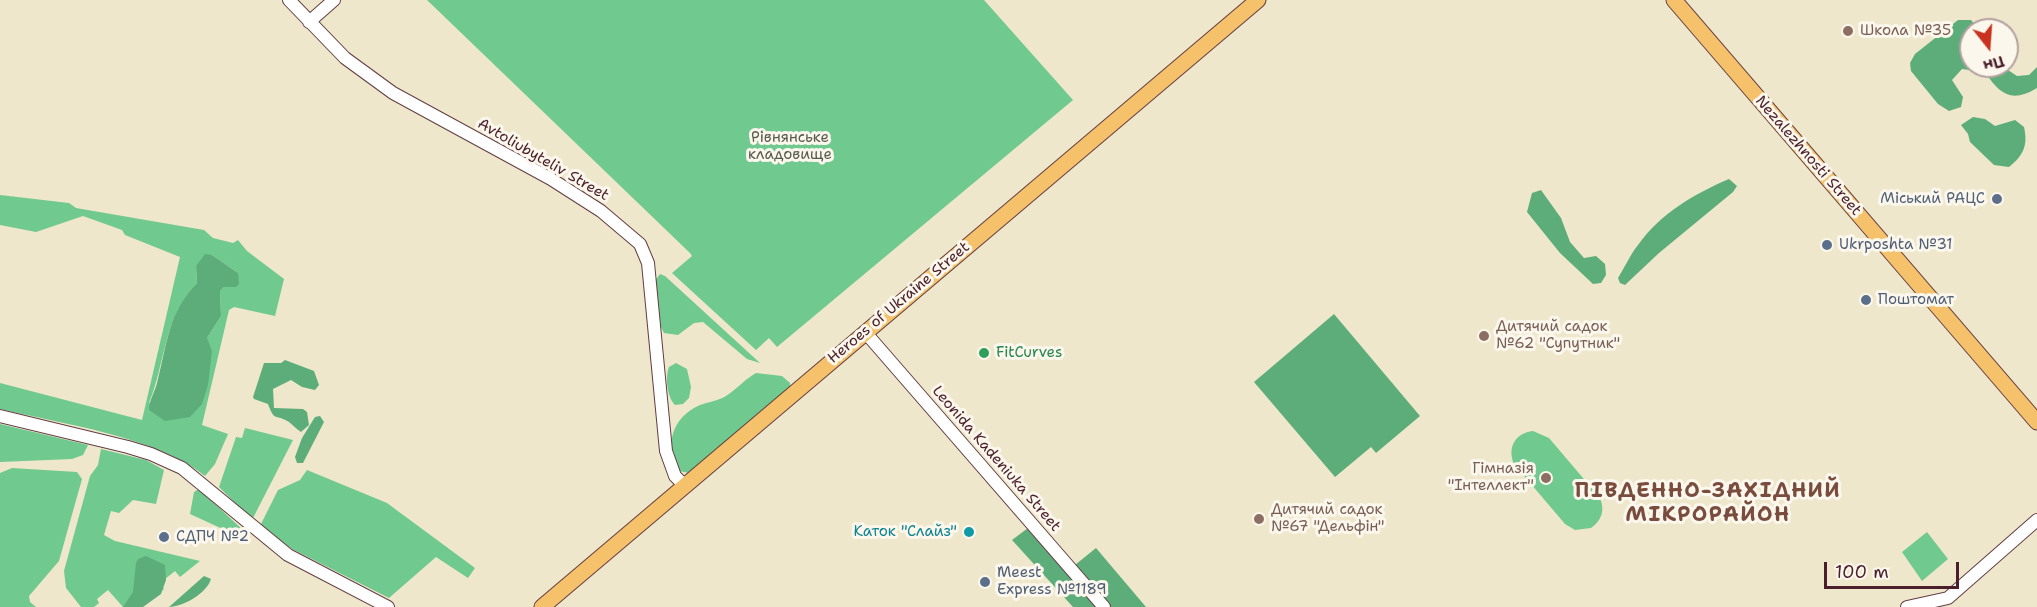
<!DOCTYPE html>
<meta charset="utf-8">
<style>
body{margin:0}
#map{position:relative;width:2037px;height:607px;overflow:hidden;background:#efe7cb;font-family:"Shantell Sans",sans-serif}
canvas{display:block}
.north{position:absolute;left:1959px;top:18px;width:60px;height:60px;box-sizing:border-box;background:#fbf7ec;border:2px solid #b4a19f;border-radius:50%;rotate:163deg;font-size:16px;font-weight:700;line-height:24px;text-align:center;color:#4a1f2b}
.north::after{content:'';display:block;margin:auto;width:21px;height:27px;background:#c8321e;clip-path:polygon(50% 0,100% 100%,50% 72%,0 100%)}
.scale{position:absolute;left:1824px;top:562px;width:135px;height:27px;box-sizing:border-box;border:3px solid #4a1f2b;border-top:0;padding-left:8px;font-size:18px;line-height:21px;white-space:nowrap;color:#4a1f2b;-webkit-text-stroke:4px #fbf7ec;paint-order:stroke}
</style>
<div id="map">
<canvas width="2037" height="607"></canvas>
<div class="north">Пн</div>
<div class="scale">100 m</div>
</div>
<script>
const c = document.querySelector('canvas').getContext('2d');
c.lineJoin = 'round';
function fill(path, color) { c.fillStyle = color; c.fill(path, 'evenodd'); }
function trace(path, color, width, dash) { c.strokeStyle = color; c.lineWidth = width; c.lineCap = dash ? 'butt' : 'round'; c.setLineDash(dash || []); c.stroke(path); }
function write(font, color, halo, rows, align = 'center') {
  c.font = font + ' "Shantell Sans",sans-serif'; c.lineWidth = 6; c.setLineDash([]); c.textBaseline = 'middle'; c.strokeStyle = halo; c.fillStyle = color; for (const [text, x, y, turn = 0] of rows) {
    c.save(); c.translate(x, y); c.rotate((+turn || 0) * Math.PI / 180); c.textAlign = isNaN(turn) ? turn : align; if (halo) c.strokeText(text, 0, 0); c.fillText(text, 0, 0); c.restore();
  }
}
fill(new Path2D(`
 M427 0H984L1073 100 777 347 769 338 756 350 672 273 692 256 690 253Z
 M0 195 69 203 76 208 204 230 213 238 233 243 238 240 247 251 284 279 275 316 234 307 229 310 202 425 228 434 215 464 205 476C155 436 62 424 0 409V383L142 420 180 257 125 235 122 230 83 216 36 232 0 225ZM212 255 238 273 220 291 221 316 207 338 208 385 149 403C166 362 163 317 197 283L196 266Z
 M660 274 665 276 760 363 747 359 703 322 694 323 678 335 664 333 661 327 655 281Z
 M676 363 687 369 691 387 689 398 683 404 675 405C667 397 665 377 669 367Z
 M756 373 782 376 790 383V387L689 473 679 471C664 446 671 418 700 405 708 402 718 401 726 396 737 389 745 379 756 373Z
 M0 424 88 445 83 455 72 459 0 462Z
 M245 428 293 440 252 520 219 487 236 437 242 438Z
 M1533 431 1549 438 1600 498C1605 510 1602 520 1591 528L1575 530 1565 524 1514 464C1507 448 1515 433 1533 431Z
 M101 449 146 460 164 470 156 504 133 500 119 513 111 511 104 535 115 541 200 561 180 577 175 571 160 583 164 589 141 607H123L108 590 97 599 99 603 94 607H81L66 588 64 571 90 476 98 465Z
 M12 468 77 472 82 479 59 561 29 596 30 602 36 607H0V473Z
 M307 470 387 503 475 568 468 578 436 557 389 598 292 549 260 526 278 490 300 480Z
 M199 489 245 532 240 537 190 514 194 492Z
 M1927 532 1948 559 1922 581 1902 552Z`), '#70c98f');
fill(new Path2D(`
 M1958 20H1971L1980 30H1971V66H2002L2017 76 2029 75 2037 67V88C2012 103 2000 95 1985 72L1962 69 1952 80 1963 97 1961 107 1949 111 1938 104 1911 71 1910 63 1915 54Z
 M1973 117 1985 119 1995 126 2015 120 2024 127C2028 145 2024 155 2009 167L1994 165 1970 142 1968 134 1961 125Z
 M1729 179 1737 186 1733 192 1659 253 1625 285 1620 283 1618 278C1625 267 1630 255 1638 245 1661 213 1694 194 1729 179Z
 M1541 190 1561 218 1570 242 1584 258 1596 256 1605 264 1606 275 1601 283 1593 284 1560 253 1527 212 1532 193Z
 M205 254 212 255 238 273 239 284 236 287H224L220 291 221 316 207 338 212 351 208 385 202 404 190 417 165 421 149 410C149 400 155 392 157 383 167 345 168 312 197 283L196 266Z
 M1334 314 1420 416 1376 453 1371 447 1335 477 1254 382Z
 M285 360 314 371 319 385 315 390 302 387 291 380 273 389 274 408 303 409 307 412 309 425 301 432C296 429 293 425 289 422 275 413 275 423 268 404L254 399 253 397 264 363H281Z
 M320 416 324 422 303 463H297L295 457 302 438 315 417Z
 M1028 528 1096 607H1073L1012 540Z
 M1096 548 1146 607H1111L1075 565Z
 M146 556 165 565 166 580 161 594 143 607H123L133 592 136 563 138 559Z
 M204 576 211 579C207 593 183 607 169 607Z`), '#5cad7a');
const minor = new Path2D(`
 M289 0 345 58 393 93 551 179 601 211 640 244 648 263 666 451 675 476 684 485
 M309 22 334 0
 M865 332 1104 607
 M0 416 128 447 151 454 182 468 288 555 388 607
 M1907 607 1948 598 2037 520`);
const major = new Path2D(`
 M1674 0 2037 422
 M542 607 1258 0`);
trace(minor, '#633d43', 14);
trace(major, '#633d43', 17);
trace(minor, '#fff', 12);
trace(major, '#f5c16b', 15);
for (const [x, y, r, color] of [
 [1848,31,6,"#8d6e63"],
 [1997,199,6,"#5c6f8a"],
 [1827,245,6,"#5c6f8a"],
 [1866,300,6,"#5c6f8a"],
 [1484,336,6,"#8d6e63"],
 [984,353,6,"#2e9e5b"],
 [1546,478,6,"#8d6e63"],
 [1259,519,6,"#8d6e63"],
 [969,532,6,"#0f9aa8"],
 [164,537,6,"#5c6f8a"],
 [985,582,6,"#5c6f8a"]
]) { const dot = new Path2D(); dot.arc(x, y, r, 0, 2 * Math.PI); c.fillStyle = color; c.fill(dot); trace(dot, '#fbf7ec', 2); }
write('15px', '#785e54', '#fbf7ec', [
 ["Школа №35",1860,31],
 ["Дитячий садок",1496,327],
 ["№62 \"Супутник\"",1496,344],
 ["Гімназія",1534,469,"right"],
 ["\"Інтеллект\"",1534,486,"right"],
 ["Дитячий садок",1271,510],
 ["№67 \"Дельфін\"",1271,527]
], 'left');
write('15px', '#575a4e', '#fbf7ec', [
 ["Рівнянське",790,138],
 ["кладовище",790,155]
]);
write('15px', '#4a1f2b', '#fbf7ec', [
 ["Nezalezhnosti Street",1808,156,49],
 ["Avtoliubyteliv Street",543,160,30],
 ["Heroes of Ukraine Street",899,303,-40],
 ["Leonida Kadeniuka Street",996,459,49]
]);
write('15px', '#4e5e75', '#fbf7ec', [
 ["Міський РАЦС",1985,199,"right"],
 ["Ukrposhta №31",1839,245],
 ["Поштомат",1878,300],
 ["СДПЧ №2",176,537],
 ["Meest",997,573],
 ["Express №1189",997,590]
], 'left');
write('15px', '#27864d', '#fbf7ec', [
 ["FitCurves",996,353]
], 'left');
write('15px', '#0d838f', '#fbf7ec', [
 ["Каток \"Слайз\"",957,532]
], 'right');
c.letterSpacing = '1.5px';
write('bold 21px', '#7a4c3e', '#fbf7ec', [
 ["ПІВДЕННО-ЗАХІДНИЙ",1708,492],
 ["МІКРОРАЙОН",1708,516]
]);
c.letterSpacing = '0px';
</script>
